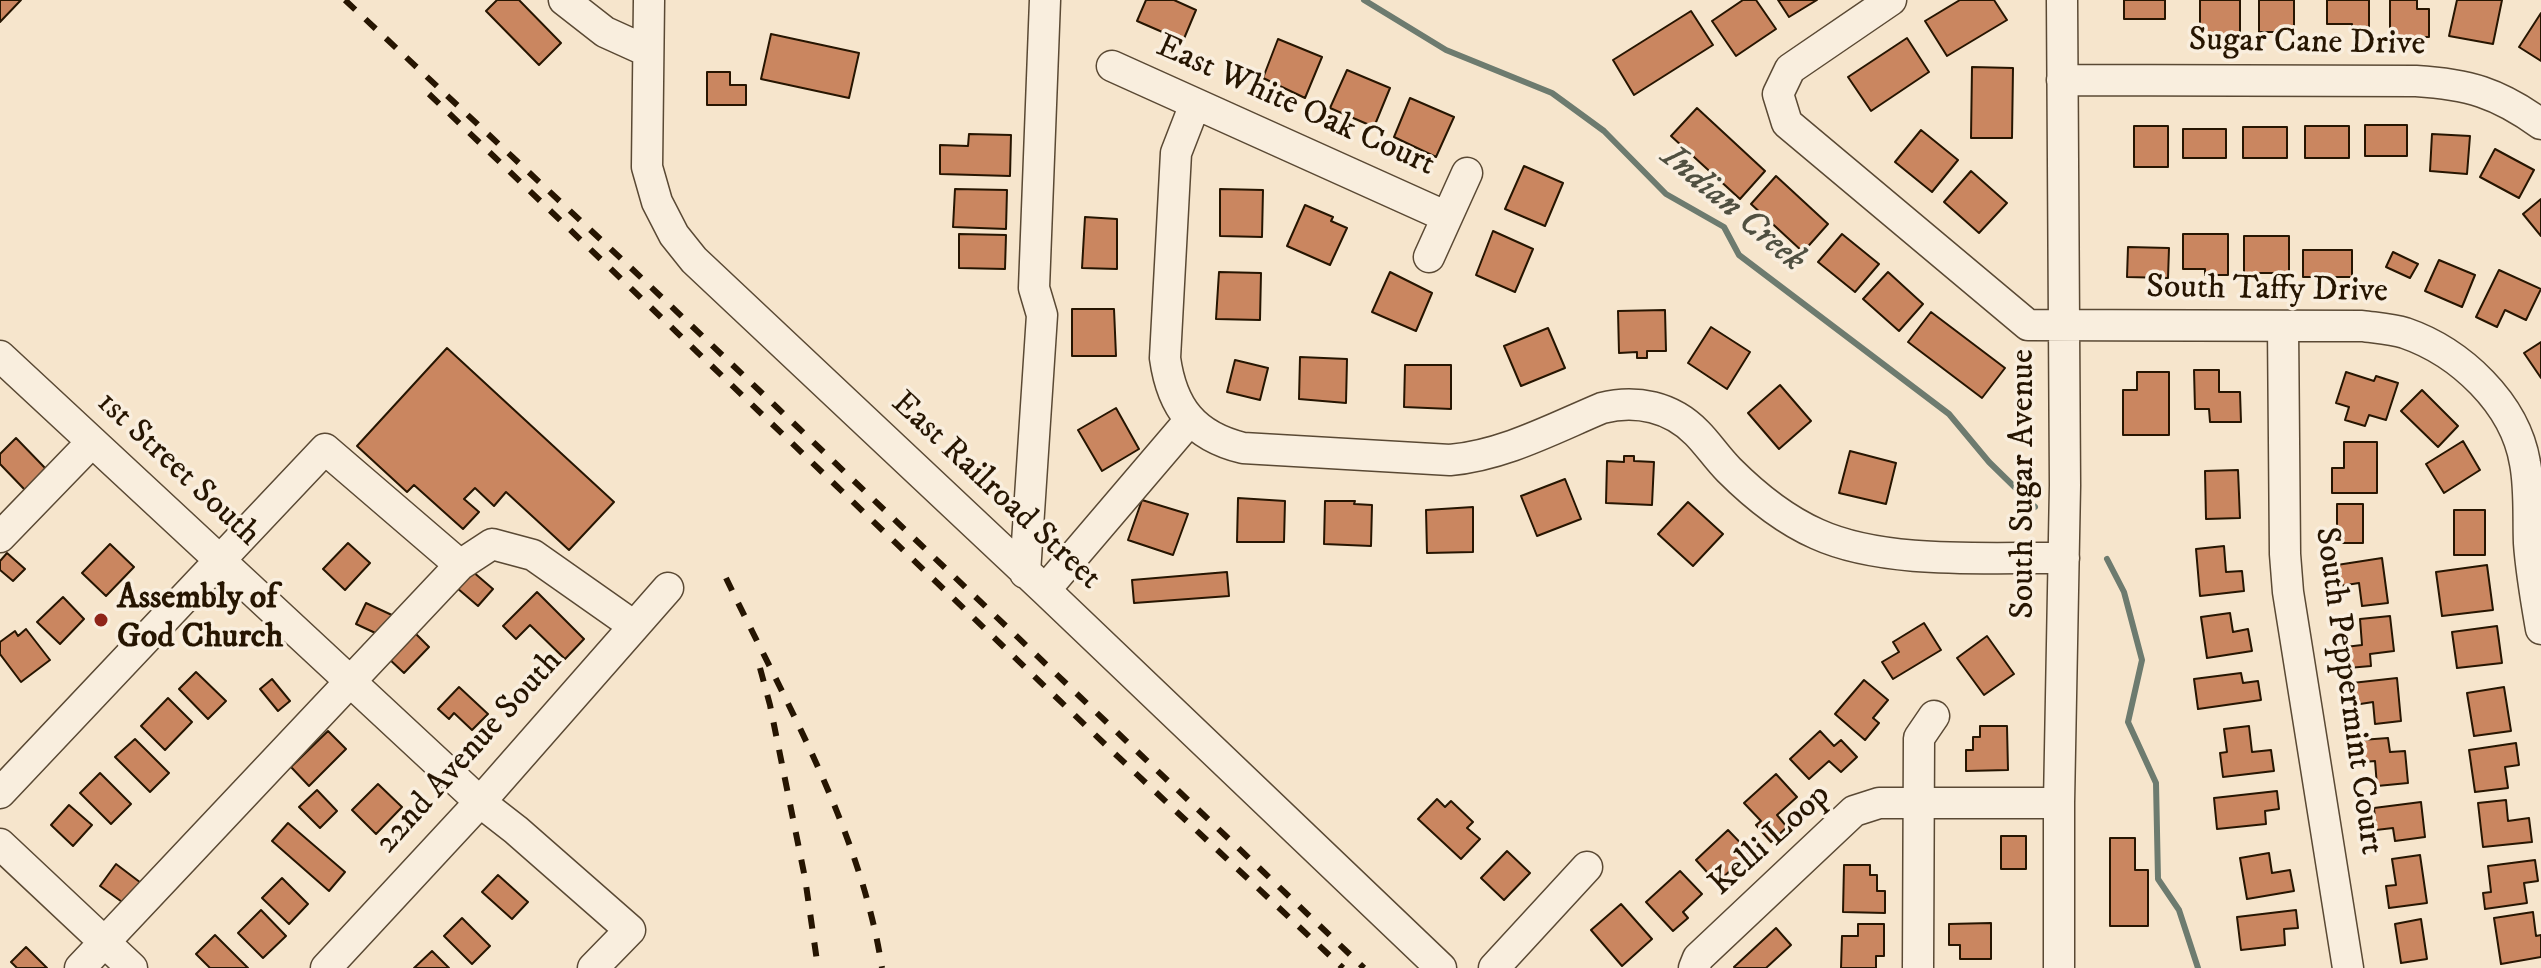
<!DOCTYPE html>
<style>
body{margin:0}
canvas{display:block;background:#f6e5cc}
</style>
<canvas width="2541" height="968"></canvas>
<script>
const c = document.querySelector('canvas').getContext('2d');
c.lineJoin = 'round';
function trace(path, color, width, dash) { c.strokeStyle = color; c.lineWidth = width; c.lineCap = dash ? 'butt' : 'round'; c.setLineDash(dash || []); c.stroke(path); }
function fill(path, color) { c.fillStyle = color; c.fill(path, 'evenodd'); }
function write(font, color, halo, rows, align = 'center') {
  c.font = font + ' "IM FELL DW Pica",serif'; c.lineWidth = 7; c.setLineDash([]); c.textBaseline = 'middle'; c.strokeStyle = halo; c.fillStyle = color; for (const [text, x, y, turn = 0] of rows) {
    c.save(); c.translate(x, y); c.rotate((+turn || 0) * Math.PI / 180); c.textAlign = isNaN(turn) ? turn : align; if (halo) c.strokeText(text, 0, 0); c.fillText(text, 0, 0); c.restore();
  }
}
trace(new Path2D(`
 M1364 0 1446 50 1552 93 1604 131 1666 194 1724 227 1739 255 1949 414 1989 462 2035 507
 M2107 559 2124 592 2142 660 2128 722 2156 783 2158 879 2179 910 2198 968`), '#6d7b6f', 6);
const building = new Path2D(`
 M0 0H21L0 22Z
 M497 0H519L561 43 539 65 486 11Z
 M1146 0H1174L1196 10 1183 41 1137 21Z
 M1743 0H1756L1776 29 1736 56 1712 21Z
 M1778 0H1817L1789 17Z
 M1960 0H1994L2007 20 1947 56 1925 21Z
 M2124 0H2165V19H2124Z
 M2200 0H2240V35H2200Z
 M2259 0H2294V32H2259Z
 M2327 0H2369V32H2352V24H2327Z
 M2390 0H2417V9H2429V37H2390Z
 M2457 0H2502L2493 44 2449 36Z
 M1691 11 1713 45 1634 95 1613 60Z
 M2541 13V61L2519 47Z
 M771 34 859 53 849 98 761 79Z
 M1907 38 1929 72 1871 111 1848 77Z
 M1278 39 1322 57 1305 98 1263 78Z
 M1972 67 2013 68 2012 138H1971Z
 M1347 70 1390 88 1374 127 1330 108Z
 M707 72H730V85H746V105H707Z
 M1410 98 1454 117 1436 157 1394 137Z
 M1697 108 1765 171 1740 199 1671 136Z
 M2365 125H2407V156H2365Z
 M2134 126H2168V167H2134Z
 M2305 126H2349V158H2305Z
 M2243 127H2287V158H2243Z
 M2183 129H2226V158H2183Z
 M1921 130 1958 160 1932 192 1895 162Z
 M969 134 1011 135 1010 176 940 174V145L968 146Z
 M2432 134 2470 136 2467 174 2430 171Z
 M2495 149 2534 170 2519 198 2480 177Z
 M1524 166 1563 183 1545 226 1505 209Z
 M1971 171 2007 203 1979 233 1944 202Z
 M1776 176 1828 224 1803 252 1751 204Z
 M955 189 1007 190 1006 229 953 227Z
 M1220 189 1263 190 1262 237 1220 236Z
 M2541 199V236L2523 214Z
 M1305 205 1333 217 1331 221 1347 228 1330 265 1287 246Z
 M1085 217 1117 219V269L1082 268Z
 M1493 231 1533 249 1515 292 1476 275Z
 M959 234 1006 235 1005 269 959 268Z
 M1842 234 1879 264 1855 292 1818 262Z
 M2183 234H2228V275H2205V269H2183Z
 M2244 236H2289V273H2244Z
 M2128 247 2169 248 2168 278 2127 277Z
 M2303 250H2352V277H2303Z
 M2393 252 2418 264 2410 278 2386 267Z
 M2439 260 2475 275 2462 307 2425 291Z
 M2499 270 2541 289 2526 320 2505 310 2497 327 2476 317Z
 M1219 272 1261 273 1260 320 1216 319Z
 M1390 272 1432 293 1416 331 1372 312Z
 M1888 272 1923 304 1899 331 1863 299Z
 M1072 309H1114L1116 356H1072Z
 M1665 310 1666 351H1647V358H1637V352L1619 353 1618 311Z
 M1931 312 2005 368 1982 398 1908 342Z
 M1711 327 1750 352 1727 389 1688 363Z
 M1548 328 1565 368 1521 386 1504 346Z
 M2541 342V378L2524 353Z
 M447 348 614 502 569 550 506 492 494 506 475 488 464 499 479 512 463 529 414 485 407 492 357 446Z
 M1300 357 1347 359 1346 403 1299 399Z
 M1235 360 1268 368 1260 400 1227 392Z
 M1405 365H1451V409L1404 407Z
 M2194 370H2219V392H2240L2241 422H2210L2209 409H2195Z
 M2137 372H2169V435H2123V390H2137Z
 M2346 372 2374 381 2376 376 2398 383 2386 420 2369 415 2365 426 2345 420 2349 407 2336 403Z
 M1780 385 1811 421 1779 449 1748 413Z
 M2422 390 2458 426 2438 447 2401 411Z
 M1116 408 1139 449 1102 471 1078 430Z
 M16 438 46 469 25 490 0 464V454Z
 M2463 441 2480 470 2444 493 2426 464Z
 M2344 442H2377V493H2332V468H2344Z
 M1850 451 1896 463 1886 504 1839 493Z
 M1624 456H1634V461L1654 462 1652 505 1606 503 1607 461 1624 462Z
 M2238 470 2240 518 2206 519 2205 471Z
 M1565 479 1581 519 1537 536 1521 496Z
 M1238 498 1285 501 1284 542H1237Z
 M1142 500 1188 514 1173 555 1128 540Z
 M1325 501H1355L1354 504 1372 505 1371 546 1324 544Z
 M1688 502 1723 534 1693 566 1658 534Z
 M2337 504H2363V543H2337Z
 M1473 507V552L1427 553 1426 510Z
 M2454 510H2485V555H2454Z
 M348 543 370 563 345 590 323 569Z
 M110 544 134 567 106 596 82 573Z
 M2224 546 2226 572 2242 571 2244 591 2200 596 2196 549Z
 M7 553 25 569 13 581 0 570V561Z
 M2382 558 2388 603 2362 606 2359 583 2340 586 2337 565Z
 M2487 565 2493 610 2442 616 2436 572Z
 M472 571 493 589 478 606 457 588Z
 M1227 572 1229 596 1134 603 1132 580Z
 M537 592 584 639 565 659 530 625 516 639 503 626Z
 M63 597 84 619 60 644 37 622Z
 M366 603 394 616 384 637 356 624Z
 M2230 613 2233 632 2248 629 2252 651 2207 658 2201 617Z
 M2390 616 2394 651 2370 654 2371 666 2348 668 2345 647 2362 645 2360 619Z
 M1924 623 1941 650 1893 679 1882 662 1899 652 1893 642Z
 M2497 626 2502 663 2457 668 2452 632Z
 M26 629 50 660 21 682 0 654V642L15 631 18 636Z
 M414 632 429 647 404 673 388 658Z
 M1987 636 2014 674 1984 695 1957 658Z
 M196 672 226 701 208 719 179 689Z
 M2241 673 2243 683 2258 681 2261 700 2198 709 2194 679Z
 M2397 678 2401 721 2375 724 2373 702 2354 705 2352 683Z
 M272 679 290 701 278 711 260 689Z
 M1864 680 1888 700 1873 718 1879 723 1865 740 1835 714Z
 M459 687 488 714 472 730 454 713 449 719 438 709Z
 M2504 687 2511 731 2474 736 2467 693Z
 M168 698 192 722 165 750 141 726Z
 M1980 726H2007L2008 770 1966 771V750H1973V737H1980Z
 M2249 726 2252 752 2271 750 2274 771 2223 777 2220 753 2227 752 2224 729Z
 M328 731 346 749 309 786 291 767Z
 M1820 731 1834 746 1841 740 1857 757 1841 772 1829 761 1809 779 1790 759Z
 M2388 738 2390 752 2405 751 2408 783 2377 786 2375 761 2363 762 2361 740Z
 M135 739 169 773 150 792 115 757Z
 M2516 743 2519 765 2505 767 2508 788 2475 792 2469 750Z
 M100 773 131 804 111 824 80 793Z
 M1776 774 1797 797 1777 815 1787 827 1771 842 1756 825 1761 821 1744 803Z
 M378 784 402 807 376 834 352 810Z
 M317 790 337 811 320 828 299 807Z
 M2277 791 2279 809 2265 811 2266 824 2217 829 2214 798Z
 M1437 799 1445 807 1451 801 1473 822 1467 828 1480 839 1461 859 1418 819Z
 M2506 800 2508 821 2529 818 2532 842 2483 847 2478 803Z
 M2421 802 2425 837 2395 841 2393 828 2376 830 2374 808Z
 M69 805 92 825 73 846 51 825Z
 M288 823 345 872 329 891 272 841Z
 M1728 830 1755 858 1740 872 1735 866 1717 883 1696 860Z
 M2001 836H2026V869H2001Z
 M2110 838H2135V870H2148V926H2110Z
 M1507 851 1530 873 1504 900 1481 878Z
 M2269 853 2272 873 2290 870 2294 891 2247 899 2240 858Z
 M2420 855 2427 903 2389 908 2386 886 2396 885 2392 859Z
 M2535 860 2538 881 2524 883 2527 903 2485 909 2483 893 2491 892 2488 866Z
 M116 864 145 886 129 907 100 886Z
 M1844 865H1870V875H1877V891H1885V913L1843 912Z
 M1680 871 1702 894 1683 912 1688 918 1673 931 1646 902Z
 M498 875 528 902 512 919 482 892Z
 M282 878 308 904 289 924 262 898Z
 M1621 904 1652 939 1622 966 1591 930Z
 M261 910 286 936 263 958 238 933Z
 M2296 910 2298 928 2284 929 2285 945 2241 950 2237 917Z
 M2533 912 2536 936 2541 935V957L2501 964 2494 918Z
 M462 918 490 946 472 964 444 936Z
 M2421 919 2427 959 2401 963 2395 924Z
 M1991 923V959H1960V945H1949V924Z
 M1858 924H1884V956H1876V968H1841L1842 936H1858Z
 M1776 928 1791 945 1766 968H1735L1734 967Z
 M215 935 248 968H210L196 954Z
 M26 947 47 968H17L11 962Z
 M432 951 449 968H414Z`);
fill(building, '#ca8660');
trace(building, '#261501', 2);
const minor = new Path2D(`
 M564 0 605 32 647 51
 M649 0 647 167 657 202 674 235 694 260 1045 590 1441 968
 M1891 0 1790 69 1778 94 1787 123 2028 325 2362 326C2376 328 2392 329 2405 333 2460 352 2515 403 2525 463 2530 489 2528 517 2529 543 2531 572 2536 600 2541 629
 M1112 66 1447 217
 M2062 80 2416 81C2468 84 2498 93 2541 124
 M1195 104 1176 153 1165 358C1172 408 1194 436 1243 448L1450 460C1504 455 1552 429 1602 408 1636 399 1672 407 1697 433 1708 444 1717 458 1729 470 1755 496 1783 519 1817 534 1885 565 1989 557 2064 558
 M1429 257 1467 173
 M2283 327 2285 554 2288 592 2348 968
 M0 356 480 802 516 830 630 930 593 968
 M0 537 91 443
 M1025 573 1042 315 1034 288 1045 0
 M1045 590 1190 420
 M0 793 325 449 460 565 492 544 533 555 634 626
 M0 844 132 968
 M80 968 460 565
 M326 968 480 802 668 588
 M1494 968 1587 867
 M1694 968 1698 958 1854 811 1879 803H2059
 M1918 968 1919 738 1934 716
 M2059 968V803L2065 485 2062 0`);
trace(minor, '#5a4934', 33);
trace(minor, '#f9eede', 30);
trace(new Path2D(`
 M345 0 630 267 1364 968
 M429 94 1112 751 1343 968
 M726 578C785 701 861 831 882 968
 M760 668 770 705 805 878 818 968`), '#261501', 6, [14, 14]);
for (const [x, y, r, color] of [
 [101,620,8,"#8f2418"]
]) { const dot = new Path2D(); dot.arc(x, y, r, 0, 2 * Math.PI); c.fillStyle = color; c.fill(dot); trace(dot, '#f9eede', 3); }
write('34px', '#261501', '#f9eede', [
 ["Sugar Cane Drive",2307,44,1],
 ["East White Oak Court",1295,107,24],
 ["South Taffy Drive",2267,291,1],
 ["1st Street South",177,470,43],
 ["South Sugar Avenue",2025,484,-90],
 ["East Railroad Street",995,492,43],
 ["South Peppermint Court",2347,691,82],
 ["22nd Avenue South",470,753,-48],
 ["Kelli Loop",1771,841,-42]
]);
write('bold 34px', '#261501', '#f9eede', [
 ["Assembly of",117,600],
 ["God Church",117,639]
], 'left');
write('italic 36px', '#505041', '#f9eede', [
 ["Indian Creek",1732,210,40]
]);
</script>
